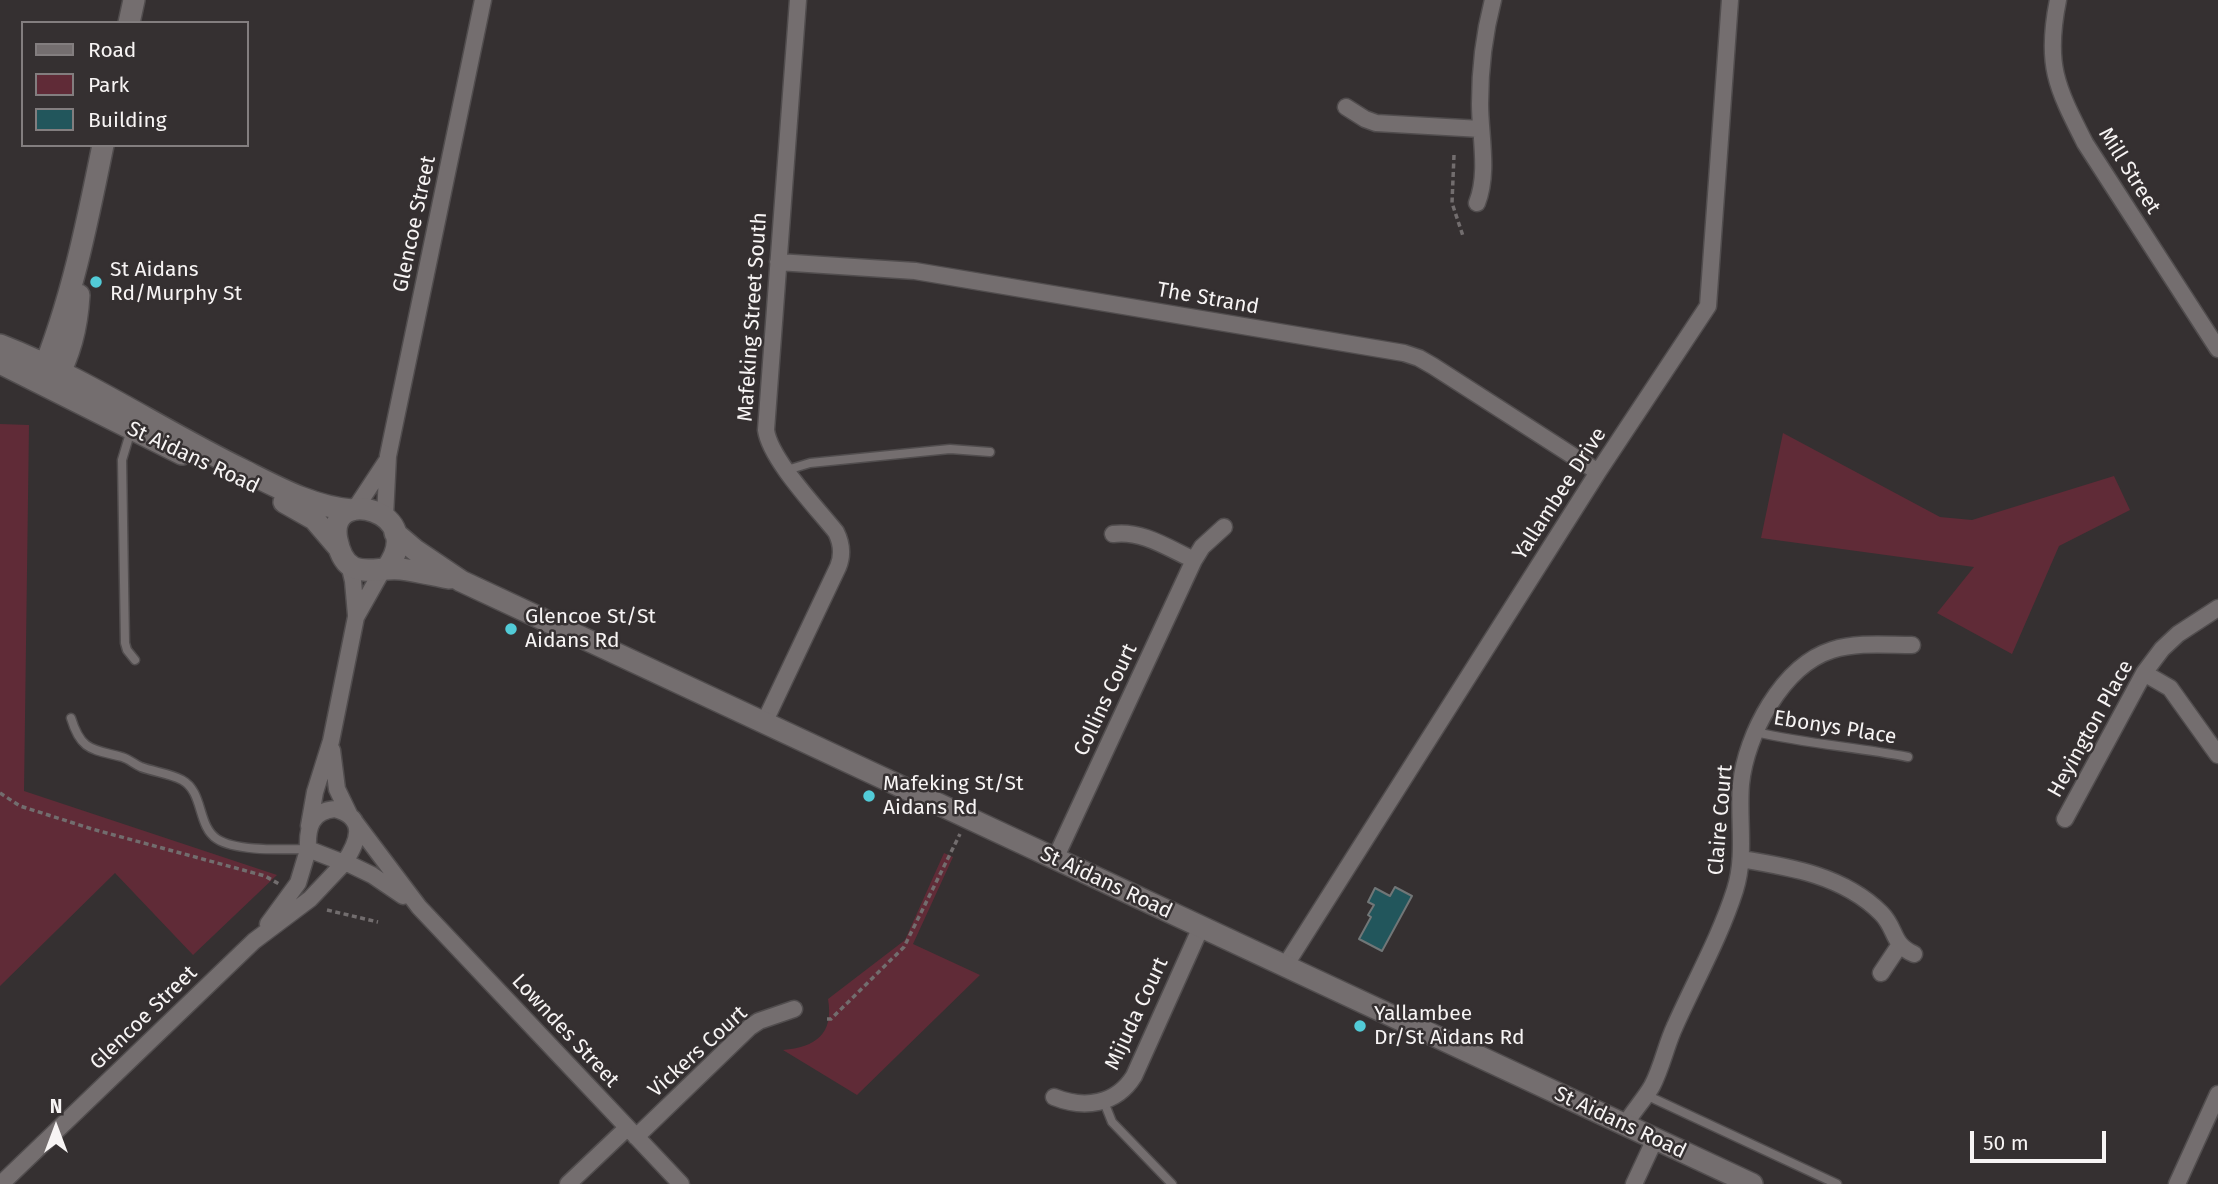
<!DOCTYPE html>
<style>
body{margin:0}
#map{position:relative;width:2218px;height:1184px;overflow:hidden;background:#353031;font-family:"Fira Sans",sans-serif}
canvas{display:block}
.legend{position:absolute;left:21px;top:21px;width:228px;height:126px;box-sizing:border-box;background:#353031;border:2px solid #837e7f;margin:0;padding:9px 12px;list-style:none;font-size:21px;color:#f7f4f4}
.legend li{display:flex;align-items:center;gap:14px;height:35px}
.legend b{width:35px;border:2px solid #837e7f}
.north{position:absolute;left:21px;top:1093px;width:70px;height:70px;-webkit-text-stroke:5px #353031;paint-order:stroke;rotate:0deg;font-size:19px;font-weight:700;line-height:28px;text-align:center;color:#f7f4f4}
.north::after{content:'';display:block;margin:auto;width:24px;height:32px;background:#f7f4f4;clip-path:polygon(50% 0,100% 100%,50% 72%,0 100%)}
.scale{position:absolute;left:1970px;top:1131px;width:136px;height:32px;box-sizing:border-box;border:4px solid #f7f4f4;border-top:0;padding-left:9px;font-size:21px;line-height:24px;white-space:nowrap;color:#f7f4f4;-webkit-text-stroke:5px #353031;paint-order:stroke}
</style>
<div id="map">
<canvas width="2218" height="1184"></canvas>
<ul class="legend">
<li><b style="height:9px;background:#746e6f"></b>Road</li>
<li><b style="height:19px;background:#602b37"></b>Park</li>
<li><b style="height:19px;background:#22565c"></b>Building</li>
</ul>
<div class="north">N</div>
<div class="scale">50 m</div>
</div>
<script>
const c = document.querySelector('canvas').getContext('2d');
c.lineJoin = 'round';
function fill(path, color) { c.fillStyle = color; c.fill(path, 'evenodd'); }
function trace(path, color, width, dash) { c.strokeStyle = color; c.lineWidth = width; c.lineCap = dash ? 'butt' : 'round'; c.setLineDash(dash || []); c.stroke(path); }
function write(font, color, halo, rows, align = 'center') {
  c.font = font + ' "Fira Sans",sans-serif'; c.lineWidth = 5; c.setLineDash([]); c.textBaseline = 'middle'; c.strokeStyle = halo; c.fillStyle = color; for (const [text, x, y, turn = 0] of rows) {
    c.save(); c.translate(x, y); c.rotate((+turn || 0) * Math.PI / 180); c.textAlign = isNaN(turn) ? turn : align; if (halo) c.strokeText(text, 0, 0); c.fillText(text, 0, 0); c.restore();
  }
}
fill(new Path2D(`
 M0 424 29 425 24 791 277 875 193 955 115 873 0 986Z
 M1783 433 1940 517 1972 520 2114 476 2130 510 2059 546 2012 654 1937 613 1974 567 1761 538Z
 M944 853 953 857 913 944 980 975 857 1095 783 1050C816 1047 834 1034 828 999L905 940Z`), '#602b37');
const building = new Path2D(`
 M1395 887 1412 896 1382 951 1359 939 1371 917 1368 915 1374 905 1368 902 1375 888 1390 896Z`);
fill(building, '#22565c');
trace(building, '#717677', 2);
const service = new Path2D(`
 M131 430 122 460 125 643 127 650 135 660
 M787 470 810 463 950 449 990 452
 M71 718C81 751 92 749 122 757 129 759 134 764 141 767 154 772 169 773 182 780 204 792 197 826 217 839 237 852 285 849 308 849
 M1756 732C1807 744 1857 747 1908 757
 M1646 1095 1837 1184
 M1104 1102 1112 1122 1172 1184`);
const minor = new Path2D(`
 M2058 0C2045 64 2056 86 2085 143L2218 349
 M1346 107 1365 119 1376 123 1481 129
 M1477 203C1489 173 1480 135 1480 104 1480 69 1484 34 1493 0
 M778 262 915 271 1404 353 1419 358 1433 366 1598 472
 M355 509 386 462
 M385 516 388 456 483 0
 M1113 534C1142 530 1168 548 1194 560
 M349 564 353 581 356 615
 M2144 673 2170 688 2218 755
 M764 723 838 567C843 555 842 544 836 532 816 507 770 459 766 430L798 0
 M332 750 337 789 350 816
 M335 809C368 818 358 842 344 863L308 849C307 828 311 811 335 809Z
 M2065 819 2144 673 2162 649 2178 634 2218 608
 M355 822 419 907 681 1184
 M309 826 315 792 331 741 356 617 382 571
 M1055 859 1194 560 1202 547 1224 527
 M1741 859C1791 867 1844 876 1881 913 1897 929 1891 944 1914 954
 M345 862 372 875 403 896
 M268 924 298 883 308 850
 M1285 966 1598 472 1708 306 1730 0
 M1881 973 1899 946
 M1054 1097C1084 1109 1116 1105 1134 1076L1201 927
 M1625 1125C1633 1111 1644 1100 1652 1086 1662 1067 1666 1045 1675 1026 1695 981 1720 937 1735 890 1746 855 1738 820 1741 784 1746 735 1782 666 1832 650 1857 642 1886 645 1912 645
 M636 1137 750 1027 759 1021 794 1009
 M1 1184 254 941 310 899 344 863
 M568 1184 627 1128
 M1634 1184 1655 1139
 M2177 1184 2218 1094`);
const tertiary = new Path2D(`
 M129 23 134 0
 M0 345C85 378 161 430 243 470 277 487 313 507 352 510
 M0 363 182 454
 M40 378C71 303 87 224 103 145
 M54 384C70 355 77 328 79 295
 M284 502 314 519 338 547
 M395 533 415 550 461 581 1752 1184
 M386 569C431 511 325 483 337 540 346 584 373 566 401 569 417 571 433 575 449 578`);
trace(service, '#514d4e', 11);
trace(minor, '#514d4e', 19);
trace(tertiary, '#514d4e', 24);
trace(new Path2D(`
 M1454 155 1452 203 1463 236
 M0 793 20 806 92 829 265 876 279 884
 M327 910 378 922
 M827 1019H831L904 947 960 834`), '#726d6e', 3.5, [5, 3.5]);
trace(service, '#746e6f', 8);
trace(minor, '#746e6f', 16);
trace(tertiary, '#746e6f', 21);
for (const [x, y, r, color] of [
 [96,282,7,"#52cbd7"],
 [511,629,7,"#52cbd7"],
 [869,796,7,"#52cbd7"],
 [1360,1026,7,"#52cbd7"]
]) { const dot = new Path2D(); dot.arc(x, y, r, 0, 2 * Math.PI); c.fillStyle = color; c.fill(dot); trace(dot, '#353031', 2.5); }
write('21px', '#f7f4f4', '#353031', [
 ["Mill Street",2129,171,58],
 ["Glencoe Street",415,224,-78],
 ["The Strand",1208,299,10],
 ["Mafeking Street South",753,317,-86],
 ["St Aidans Road",193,458,25],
 ["Yallambee Drive",1560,494,-57],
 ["Collins Court",1106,700,-65],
 ["Ebonys Place",1835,728,9],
 ["Heyington Place",2091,729,-61],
 ["Claire Court",1721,820,-85],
 ["St Aidans Road",1106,883,25],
 ["Mijuda Court",1137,1014,-65],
 ["Glencoe Street",144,1018,-44],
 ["Lowndes Street",565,1031,47],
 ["Vickers Court",698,1052,-42],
 ["St Aidans Road",1620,1123,25]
]);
write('21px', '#f7f4f4', '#353031', [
 ["St Aidans",110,270],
 ["Rd/Murphy St",110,294],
 ["Glencoe St/St",525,617],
 ["Aidans Rd",525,641],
 ["Mafeking St/St",883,784],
 ["Aidans Rd",883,808],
 ["Yallambee",1374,1014],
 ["Dr/St Aidans Rd",1374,1038]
], 'left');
</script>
